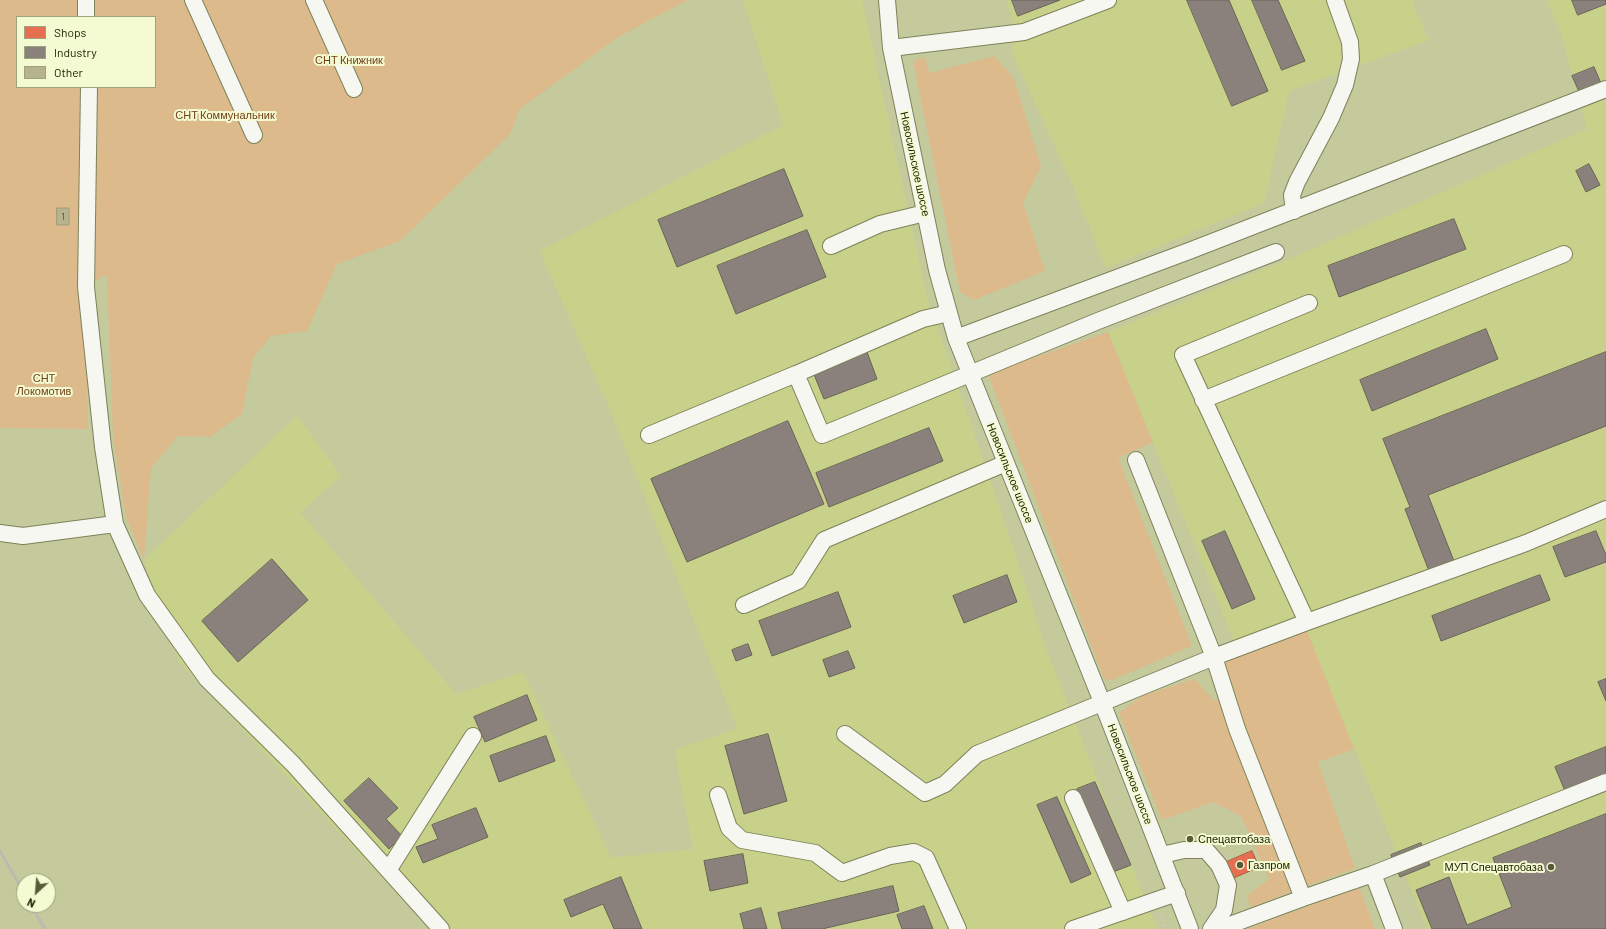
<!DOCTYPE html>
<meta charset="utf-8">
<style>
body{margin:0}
#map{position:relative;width:1606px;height:929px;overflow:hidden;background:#c4ca9c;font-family:Barlow,sans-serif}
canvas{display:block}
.legend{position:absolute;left:16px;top:16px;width:140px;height:72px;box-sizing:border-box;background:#f4fad1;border:1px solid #9ea27d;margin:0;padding:5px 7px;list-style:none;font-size:12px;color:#1c1f00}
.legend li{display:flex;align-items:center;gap:8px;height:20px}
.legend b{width:20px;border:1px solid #9ea27d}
.north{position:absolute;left:16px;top:873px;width:40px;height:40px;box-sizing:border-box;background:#f4fad1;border:1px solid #9ea27d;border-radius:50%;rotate:206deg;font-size:11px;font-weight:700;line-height:16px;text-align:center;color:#1c1f00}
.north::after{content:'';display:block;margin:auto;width:14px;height:18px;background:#575b37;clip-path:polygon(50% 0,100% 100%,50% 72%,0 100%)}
</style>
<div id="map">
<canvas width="1606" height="929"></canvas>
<ul class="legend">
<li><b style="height:11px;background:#e76f51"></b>Shops</li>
<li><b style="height:11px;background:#8a817c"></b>Industry</li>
<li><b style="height:11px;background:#b7b48d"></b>Other</li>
</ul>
<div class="north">N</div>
</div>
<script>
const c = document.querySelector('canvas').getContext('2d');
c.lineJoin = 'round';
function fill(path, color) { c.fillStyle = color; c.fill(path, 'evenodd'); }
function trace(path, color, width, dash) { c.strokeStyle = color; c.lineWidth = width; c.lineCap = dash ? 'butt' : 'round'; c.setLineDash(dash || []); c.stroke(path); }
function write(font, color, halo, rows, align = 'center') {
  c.font = font + ' Barlow,sans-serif'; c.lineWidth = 4; c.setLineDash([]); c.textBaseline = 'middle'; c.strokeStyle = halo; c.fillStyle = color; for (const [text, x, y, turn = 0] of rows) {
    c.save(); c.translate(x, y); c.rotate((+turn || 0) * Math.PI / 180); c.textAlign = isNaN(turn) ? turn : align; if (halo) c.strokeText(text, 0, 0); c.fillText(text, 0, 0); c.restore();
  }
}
fill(new Path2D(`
 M743 0H862L927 297 1016 556 1045 647 1157 929H430L180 663 144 560 297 416 341 476 300 512 456 694 523 672 611 858 693 849 675 750 737 728 610 410 540 251 783 125Z
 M1006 0H1414V8L1429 40 1289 91 1264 203 1106 268 1071 181 1012 53 1013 21Z
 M1547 0H1606V929H1427L1307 631 1240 656 1108 332 1287 260 1587 129 1561 33Z`), '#c8d189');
fill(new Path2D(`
 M0 0H688L618 37 520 109 510 134 400 241 337 264 307 331 271 336 253 358 242 414 210 437 178 436 151 468 144 560 126 517 113 436 107 274 85 287 88 429 0 428ZM17 17H155V87H17Z
 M995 56 1014 79 1041 166 1023 203 1045 271 974 300 960 292 913 61 925 57 929 73Z
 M1108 332 1153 442 1118 458 1192 646 1112 680 1104 679 988 374Z
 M1307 631 1354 749 1318 762 1355 868 1251 907 1247 896 1269 879 1241 816 1213 802 1162 820 1119 713 1142 696 1194 679 1215 701 1233 695 1224 662Z
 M1359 887 1375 929H1247Z`), '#ddba8c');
const shops = new Path2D(`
 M1252 851 1259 867 1229 880 1222 864Z`);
fill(shops, '#e76f51');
trace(shops, '#aa5739', 1);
const industry = new Path2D(`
 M1012 0H1060L1018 16Z
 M1187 0H1229L1268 91 1232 106Z
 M1252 0H1278L1305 61 1282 70Z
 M1572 0H1606V4L1578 15Z
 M1594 67 1606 95 1585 105 1572 76Z
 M1589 164 1600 185 1586 192 1576 171Z
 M784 169 803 216 677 267 658 220Z
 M1454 219 1466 249 1339 297 1328 266Z
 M807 230 826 277 736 314 717 266Z
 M1486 329 1498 359 1372 411 1360 380Z
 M867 352 877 379 824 399 813 372Z
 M1606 352V426L1428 495 1454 561 1429 571 1405 509 1410 507 1383 439Z
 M788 421 824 504 687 562 651 479Z
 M929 428 943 461 829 507 816 473Z
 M1225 531 1255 599 1232 609 1202 541Z
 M1596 531 1606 555V562L1565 577 1553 547Z
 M272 559 308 600 238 662 202 621Z
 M1007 575 1017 602 964 623 953 596Z
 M1540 575 1550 600 1441 641 1432 616Z
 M838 592 851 627 772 656 759 621Z
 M748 644 752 655 736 661 732 650Z
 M848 651 855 668 829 677 823 660Z
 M1606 679V701L1598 682Z
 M527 695 537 720 485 742 474 717Z
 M768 734 787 801 744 814 725 746Z
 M546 736 555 761 499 782 490 756Z
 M1606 747V774L1565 791 1555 767Z
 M369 778 398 808 386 819 402 836 389 849 344 801Z
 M1095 782 1131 865 1113 872 1077 789Z
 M1057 797 1091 874 1071 883 1037 805Z
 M476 808 488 837 423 863 416 847 438 839 432 825Z
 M1606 814V929H1432L1416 890 1449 877 1467 925 1512 907 1493 858Z
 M1421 843 1430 865 1400 877 1391 855Z
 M743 854 748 883 710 891 704 861Z
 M621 877 642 929H614L603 904 571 917 564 900Z
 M893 886 899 911 822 929H782L778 913Z
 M924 906 933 929H902L897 915Z
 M761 908 767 929H744L740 914Z`);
fill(industry, '#8a817c');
trace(industry, '#696457', 1);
const building = new Path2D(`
 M57 208H69V225H57Z`);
fill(building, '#b7b48d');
trace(building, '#9e9c77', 1);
const minor = new Path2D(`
 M86 0V17
 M193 0 254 135
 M314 0 354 89
 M887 0 891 48 937 270 956 338 1102 702 1190 929
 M891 48 1024 32 1108 0
 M89 87 86 287 103 447 115 524 147 595 207 679 293 764 441 929
 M1294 211 1292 195 1297 182 1331 118 1345 85 1351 59 1350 42 1335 0
 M831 246 880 224 925 213
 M949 313 923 319 796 374 822 435 1098 321 1276 252
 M956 338 1189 251 1606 89
 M1203 400 1564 254
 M649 435 796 374
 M1136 460 1214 657 1237 729 1303 898 1373 874 1606 782
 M0 533 23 536 115 524
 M744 605 798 581 824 540 1006 463
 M1307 622 1183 355 1309 303
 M845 734 925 793 945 784 977 754 1214 657 1307 622 1526 543 1606 509
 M718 795 729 828 742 840 815 853 842 873 890 856 914 852 926 858 958 929
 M1073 798 1123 912
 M1162 855 1184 850H1206L1219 865 1228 885 1224 910 1211 929
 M389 869 473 736
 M1373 874 1394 929
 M1073 929 1177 893
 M1219 929 1303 898`);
trace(minor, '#7e825b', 18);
trace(new Path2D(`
 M1160 913 1166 929`), '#c8cabb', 2.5, [3, 3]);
trace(minor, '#f6f7f0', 16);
trace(new Path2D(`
 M0 851 24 893
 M31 905 45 929`), '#bbbcb0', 3);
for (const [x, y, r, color] of [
 [1190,839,4,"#575b37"],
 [1240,865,4,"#575b37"],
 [1551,867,4,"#575b37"]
]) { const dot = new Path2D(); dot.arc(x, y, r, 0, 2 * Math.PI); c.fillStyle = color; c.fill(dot); trace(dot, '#f4fad1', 1.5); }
write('9px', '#444524', null, [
 ["1",63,217]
]);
write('11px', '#73401a', '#f4fad1', [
 ["СНТ Книжник",349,60],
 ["СНТ Коммунальник",225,115],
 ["СНТ",44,378],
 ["Локомотив",44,391]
]);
write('11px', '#1c1f00', '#f4fad1', [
 ["Новосильское шоссе",915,164,78],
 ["Новосильское шоссе",1010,473,68],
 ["Новосильское шоссе",1130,774,69]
]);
write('11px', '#1c1f00', '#f4fad1', [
 ["Спецавтобаза",1198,839],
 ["Газпром",1248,865],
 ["МУП Спецавтобаза",1543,867,"right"]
], 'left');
</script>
